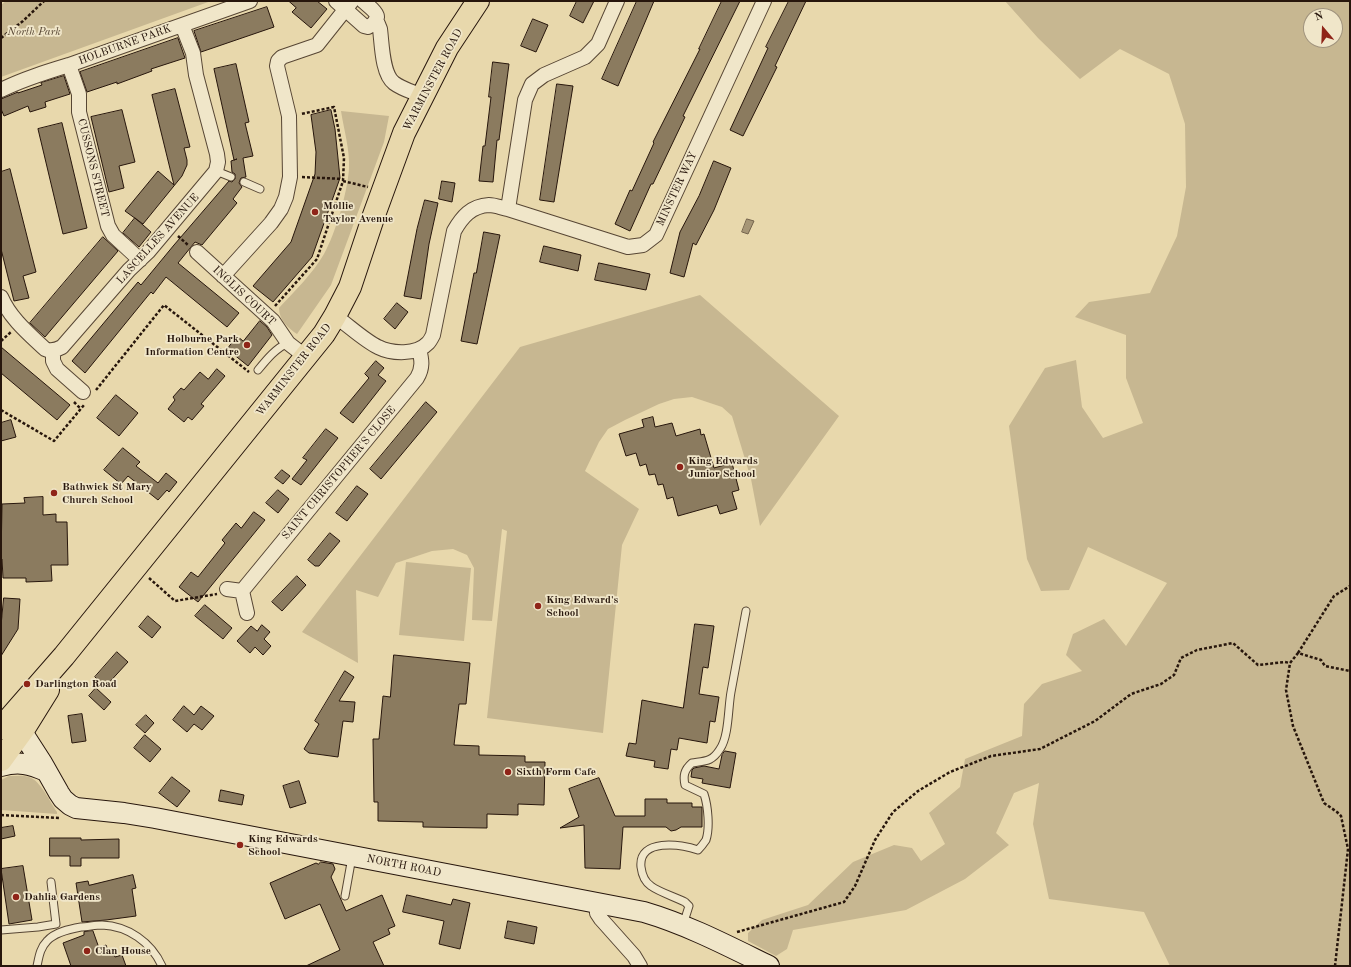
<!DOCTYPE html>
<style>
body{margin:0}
#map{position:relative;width:1351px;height:967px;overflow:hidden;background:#e8d8ac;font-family:"Old Standard TT",serif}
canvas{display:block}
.frame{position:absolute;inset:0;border:2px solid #27160c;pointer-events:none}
.north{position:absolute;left:1303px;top:8px;width:40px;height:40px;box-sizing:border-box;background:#f0e6c9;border:1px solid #a0937d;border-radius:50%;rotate:341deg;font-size:11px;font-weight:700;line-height:16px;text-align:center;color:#27160c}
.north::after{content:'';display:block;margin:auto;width:14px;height:18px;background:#8f2418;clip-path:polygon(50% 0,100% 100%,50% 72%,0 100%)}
</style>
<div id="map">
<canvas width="1351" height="967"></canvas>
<div class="frame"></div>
<div class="north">N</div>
</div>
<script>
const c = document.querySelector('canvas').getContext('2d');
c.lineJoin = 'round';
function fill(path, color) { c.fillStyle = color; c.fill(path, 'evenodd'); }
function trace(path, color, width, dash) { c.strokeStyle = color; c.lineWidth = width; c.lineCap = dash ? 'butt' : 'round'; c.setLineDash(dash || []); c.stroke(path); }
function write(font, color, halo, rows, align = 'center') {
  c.font = font + ' "Old Standard TT",serif'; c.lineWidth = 3.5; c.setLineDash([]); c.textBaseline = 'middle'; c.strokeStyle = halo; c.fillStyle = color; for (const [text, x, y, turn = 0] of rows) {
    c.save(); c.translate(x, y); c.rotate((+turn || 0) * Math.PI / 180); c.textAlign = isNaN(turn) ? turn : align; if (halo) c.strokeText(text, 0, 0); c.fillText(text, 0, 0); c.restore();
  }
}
fill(new Path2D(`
 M6 1H211L1 77V5Z
 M1005 1H1350V966H1170L1144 912 1049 899 1033 824 1039 783 1014 793 996 833 1009 845 965 879 906 910 793 930 787 949 776 956 748 941V933L762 920 808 905 853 862 894 845 912 848 921 861 945 844 929 813 960 787 965 759 1022 736 1024 704 1042 684 1082 671 1066 655 1073 634 1104 619 1126 646 1167 583 1088 547 1069 590 1041 591 1027 559 1009 426 1045 368 1076 360 1082 407 1103 438 1143 423 1126 378V335L1075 317 1089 302 1150 293 1177 236 1186 187 1185 124 1169 74 1120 49 1080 79 1038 38ZM1311 16H1335V40H1311Z
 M341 111 389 116 384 142 331 285 297 334C288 328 279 320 279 308 293 293 314 272 324 254 336 232 347 194 349 169 350 150 344 130 341 111Z
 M700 295 839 416 760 526 751 479 732 416 722 407 692 397 674 399 659 404 625 420 608 429 599 442 585 471 639 509 622 545 603 733 487 718 507 531 502 529 492 621 472 620 474 568 467 555 453 549 432 551 396 563 378 597 356 590 358 663 302 632 520 347Z
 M406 562 471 568 464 641 399 635Z
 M9 776C16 776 23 775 29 777 41 781 50 802 57 812V814L1 810V780Z`), '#c7b791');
const water = new Path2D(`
 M747 219 754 221 748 234 742 232Z`);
fill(water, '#a69676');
trace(water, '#73634c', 1);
const building = new Path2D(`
 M289 1H317L327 9 311 28 292 12 296 8Z
 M577 1H594L583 23 570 16Z
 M637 1H654L618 86 602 79Z
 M722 1H740L683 116 685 117 653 184H651L630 231 615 224 630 190 632 191 654 143 653 142 700 49H699Z
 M789 1H806L775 66 777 67 743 136 730 130 768 48 766 47Z
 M267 7 274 27 201 52 194 31Z
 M533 19 548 25 536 52 521 46Z
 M178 38 185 58 151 69 152 71 117 84V82L87 92 80 72Z
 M493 62 509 64 499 140H497L493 182 479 181 483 146H485L491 97H489Z
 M236 64 249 122 245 123 253 156 243 158 246 177 241 178 240 180 239 183 242 187 233 199 237 203 202 245 195 242 178 263 239 313 227 327 166 277 153 294 151 292 85 373 72 361 138 282 141 285 174 245 229 181 232 182 235 179V174L232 172 231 161 237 159 234 160 214 69Z
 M64 76 70 94 45 102 46 107 30 112 28 106 4 116 1 109V99L18 92V93L42 85 41 83Z
 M557 84 573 86 554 202 540 200Z
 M175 89 190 147 184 148 187 160V165L182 176 143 224 125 211 158 171 174 185 152 95Z
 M122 110 135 162 119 166 124 188 109 192 91 117Z
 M331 110 335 129 340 178 312 257 273 302 253 286 291 242 315 174 316 152 311 115Z
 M62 123 87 228 63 234 38 129Z
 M714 161 731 168 714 210 696 245 693 243 684 277 670 273 680 232 699 196Z
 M10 169 36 272 23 276 29 298 14 301 1 249V172Z
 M442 181 455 183 452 202 439 199Z
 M425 200 438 203 429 244 421 299 404 296 417 229Z
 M135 218 151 232 139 247 123 233Z
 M484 232 500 235 477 344 461 341 474 273H476Z
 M103 237 118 251 45 337 30 323Z
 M544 246 581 255 578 271 540 262Z
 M599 263 650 274 646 290 595 280Z
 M397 303 408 312 395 329 384 319Z
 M260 321 267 327 272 335 248 366 227 349 237 336 243 341Z
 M1 347 70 405 57 420 1 373Z
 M376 361 384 368 378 375 386 381 353 423 340 413 369 378 365 374Z
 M217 369 225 376 201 404 204 406 192 420 188 417 184 422 168 409 175 400 173 397 181 388 184 390 200 372 208 379Z
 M116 395 138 413 119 436 97 418Z
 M426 402 437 412 381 479 370 469Z
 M653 417 655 427 672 423 676 436 700 429 701 435 704 434 714 468 732 463 739 490 732 492 737 509 720 514 717 505 678 516 673 497 667 499 663 484 658 485 655 474 649 475 646 464 640 466 636 453 626 456 619 434 644 427 642 420Z
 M11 420 16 437 1 441V423Z
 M326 429 338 438 301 485 292 479 307 460 303 458Z
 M123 448 140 462 136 466 158 483 166 473 177 482 169 492 167 490 158 500 128 476 121 484 104 470Z
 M282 470 290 476 283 484 275 478Z
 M357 486 368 494 347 521 336 513Z
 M278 490 289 499 278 513 266 503Z
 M43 497V515L56 514V522H67L68 565H51L52 581 26 582V578H3L2 559H1L2 504 25 503 24 498Z
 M254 512 265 520 198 602 179 587 191 572 198 577 225 543 222 540 236 523 241 528Z
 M330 533 340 541 319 566H315L308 560Z
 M297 576 306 585 282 611 272 602Z
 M4 598 20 599 18 629 1 656V626Z
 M205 605 232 628 223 639 195 616Z
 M148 616 161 627 152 638 139 627Z
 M695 624 714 626 708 668 703 667 699 694 719 697 715 722 710 721 707 743 679 738 677 750 671 749 668 769 654 767 655 761 626 756 629 743 636 744 642 700 683 708Z
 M262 625 270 632 264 639 271 646 263 655 255 647 250 653 237 641 251 626 257 631Z
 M117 652 128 662 105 687 95 677Z
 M394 655 470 663 466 704H459L454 745 479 746V755L525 756V762H545L544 805 518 804V815L487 814V828L423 827V822L378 821V802H374L373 739H379L383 696 390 697Z
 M345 671 354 677 339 701 355 702 353 722 343 721 338 757 309 753 304 749 319 724 315 721Z
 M96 688 111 702 104 710 89 696Z
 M184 706 194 715 201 706 214 716 202 730 194 724 187 732 173 720Z
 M82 714 86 741 72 743 68 716Z
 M146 715 154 723 145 733 136 725Z
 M145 735 161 749 150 762 134 748Z
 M725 751 736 753 730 788 702 783 703 779 691 777 692 770 694 768 704 766 719 769 722 755Z
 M172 777 190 791 177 807 159 793Z
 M599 778 615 816H645V799H667V803H692V807H702V827H681L676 830 671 831 666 827H623L620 869 585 868 584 825 560 828 579 817 569 789Z
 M299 781 306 803 290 808 283 786Z
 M221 790 244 795 242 805 219 801Z
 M13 826 15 836 1 839V828Z
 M50 838H81V840L119 839V858H81V866H70V856H50Z
 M321 862 333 864 335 869 331 877 346 911 382 895 395 926 388 929 390 934 373 942 384 966H306L340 950 320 904 285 919 270 883 316 863 318 864Z
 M23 866 32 920 9 924 1 869Z
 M133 875 136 888 132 889 136 916 106 920 82 922 76 883 88 881 89 885Z
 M407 895 451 905 453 899 470 903 460 949 439 944 444 921 403 912Z
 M508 921 537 927 534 944 505 938Z
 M93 931 99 948 106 945 110 955 113 953 115 957 122 955 126 966H71L63 943 84 935V932Z`);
fill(building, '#8b7b5f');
trace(building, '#27160c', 1);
const lane = new Path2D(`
 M216 171 231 177
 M244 182 260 189
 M258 370C267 359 276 348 288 343
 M345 896 352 857
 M683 925 689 906 685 902C675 897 659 892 651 886 645 882 642 875 641 867 638 838 681 844 698 850 701 847 704 843 706 840 710 828 708 806 704 794L685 785C683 776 684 770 692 763 705 761 712 762 720 749 729 736 728 708 731 692 736 665 741 638 746 611
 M1 930 38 927 56 924 51 882
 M37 966C39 957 40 948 47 941 55 932 70 929 81 927 87 927 95 925 102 925 128 926 151 942 162 966`);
const street = new Path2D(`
 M336 1 364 26 368 27C386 17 373 10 363 1
 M375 21 378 24 380 29C382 44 382 74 394 83 402 89 413 92 422 96
 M69 65 79 94V112L108 226 113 235 140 260
 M1 90C23 79 46 72 69 65L250 1
 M508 209 525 100 532 84 544 75 585 57 598 44 617 1
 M197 252 273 321 288 343 306 357
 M223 276 271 223 281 209 286 197 290 177 289 116 277 66 278 61 282 57 317 45 352 1
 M1 297C10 318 28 333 45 349 51 352 56 350 62 347L129 270 148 252 216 171 218 162 217 154 196 75 193 53 182 25
 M335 316C348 325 365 341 378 347 392 354 417 355 428 343 430 341 432 337 433 335L454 231C462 217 471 206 489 205 495 205 502 208 508 209L628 247 643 245 656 235 764 1
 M53 351V361L57 369 83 392
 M227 589 242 591 247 613
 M242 591 417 378C423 368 422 360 419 349
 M596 903 597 913 601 919 634 956 640 966`);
const secondary = new Path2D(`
 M22 732 42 763 59 793 63 799 70 805 76 808 124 813 155 818 644 912C688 925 728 946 769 966
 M1 766C19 761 30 764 46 771`);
const highway = new Path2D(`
 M1 728 64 656 324 334 335 316 350 287 374 215 404 133 447 48 478 1
 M1 760 25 727 48 690`);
trace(lane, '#574634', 9);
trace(street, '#574634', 16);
trace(secondary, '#27160c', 22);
trace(highway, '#27160c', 24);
trace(new Path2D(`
 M1 38 23 21 44 1
 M302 177 343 179
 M343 181 368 187
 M178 236 188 245
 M275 306 317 259 343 181 344 158 334 107 301 114
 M1 341 11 332
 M96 390 164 305 249 372
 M74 402 81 409
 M1 410 54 441 84 405
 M149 578 175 601 217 594
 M1298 653 1334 596 1350 586
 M1 815 59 818
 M737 932 844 902 855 886 875 840 893 812 918 791 950 772 991 756 1040 749 1095 721 1131 694 1161 684 1174 675 1181 658 1197 650 1233 643 1258 665 1285 662 1290 663
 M1335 966 1348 849 1341 816 1337 812 1324 803 1293 726 1286 690 1290 663 1298 653 1321 660 1325 666 1350 671`), '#27160c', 2.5, [3, 2]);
trace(lane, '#f0e6c9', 7);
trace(street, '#f0e6c9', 14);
trace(secondary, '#f0e6c9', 20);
trace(highway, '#e8d8ac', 22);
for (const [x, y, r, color] of [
 [315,212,4,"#8f2418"],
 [247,345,4,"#8f2418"],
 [680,467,4,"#8f2418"],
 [54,493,4,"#8f2418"],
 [538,606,4,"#8f2418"],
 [27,684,4,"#8f2418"],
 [508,772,4,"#8f2418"],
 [240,845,4,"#8f2418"],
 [16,897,4,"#8f2418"],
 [87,951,4,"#8f2418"]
]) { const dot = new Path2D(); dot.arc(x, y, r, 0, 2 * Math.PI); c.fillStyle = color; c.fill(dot); trace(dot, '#f0e6c9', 1.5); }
write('italic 11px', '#574634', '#f0e6c9', [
 ["North Park",34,32]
]);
write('11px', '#27160c', '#f0e6c9', [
 ["HOLBURNE PARK",125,45,-20],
 ["WARMINSTER ROAD",433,80,-62],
 ["CUSSONS STREET",93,168,76],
 ["MINSTER WAY",677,189,-65],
 ["LASCELLES AVENUE",158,239,-48],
 ["INGLIS COURT",244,296,43],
 ["WARMINSTER ROAD",294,370,-52],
 ["SAINT CHRISTOPHER'S CLOSE",339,473,-50],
 ["NORTH ROAD",404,866,11]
]);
write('bold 11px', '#27160c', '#f0e6c9', [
 ["Mollie",323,206],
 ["Taylor Avenue",323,219],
 ["Holburne Park",239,339,"right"],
 ["Information Centre",239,352,"right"],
 ["King Edwards",688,461],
 ["Junior School",688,474],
 ["Bathwick St Mary",62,487],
 ["Church School",62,500],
 ["King Edward's",546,600],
 ["School",546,613],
 ["Darlington Road",35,684],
 ["Sixth Form Cafe",516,772],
 ["King Edwards",248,839],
 ["School",248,852],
 ["Dahlia Gardens",24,897],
 ["Clan House",95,951]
], 'left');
</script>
